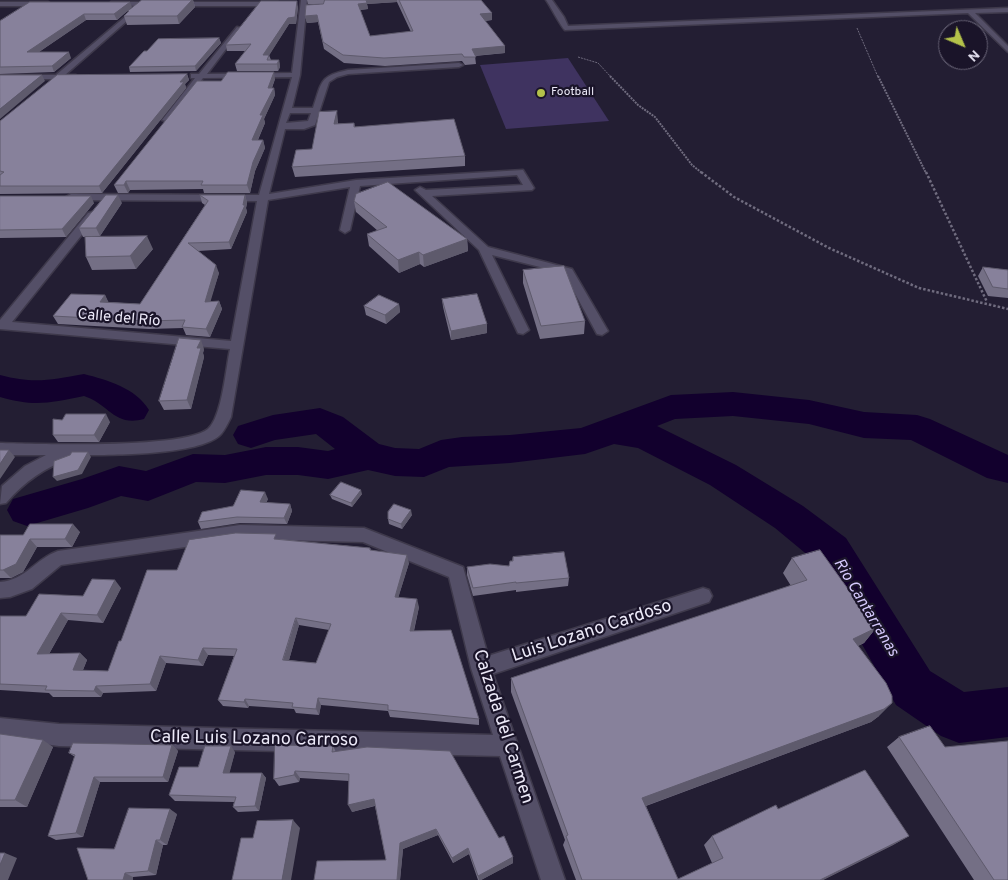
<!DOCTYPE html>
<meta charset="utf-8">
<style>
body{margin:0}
#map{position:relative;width:1008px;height:880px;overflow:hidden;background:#231e33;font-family:Overpass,sans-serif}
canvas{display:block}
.north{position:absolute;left:938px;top:20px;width:50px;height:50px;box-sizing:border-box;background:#1a1429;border:1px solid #6e697c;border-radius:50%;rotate:135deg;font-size:14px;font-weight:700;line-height:20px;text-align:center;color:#ece9f8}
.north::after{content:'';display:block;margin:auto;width:18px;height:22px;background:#b4c24a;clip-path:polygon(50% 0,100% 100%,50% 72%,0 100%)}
</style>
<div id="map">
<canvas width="1008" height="880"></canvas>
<div class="north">N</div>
</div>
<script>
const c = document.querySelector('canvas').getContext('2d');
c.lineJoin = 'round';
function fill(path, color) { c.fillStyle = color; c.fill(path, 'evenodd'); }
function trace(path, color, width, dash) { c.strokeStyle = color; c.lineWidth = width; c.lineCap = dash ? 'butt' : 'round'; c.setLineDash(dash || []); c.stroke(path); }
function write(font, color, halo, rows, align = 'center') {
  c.font = font + ' Overpass,sans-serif'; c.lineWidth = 4.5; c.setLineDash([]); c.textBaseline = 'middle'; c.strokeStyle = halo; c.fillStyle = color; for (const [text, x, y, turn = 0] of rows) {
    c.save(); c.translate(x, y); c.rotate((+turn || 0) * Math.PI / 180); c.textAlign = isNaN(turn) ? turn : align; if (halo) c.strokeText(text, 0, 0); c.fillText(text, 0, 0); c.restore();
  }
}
fill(new Path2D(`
 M568 58 609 121 506 129 480 65Z`), '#3f3360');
fill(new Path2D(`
 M84 374C107 380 136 388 149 410L144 419C114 427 109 404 84 396 50 403 34 407 0 397V375C34 384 50 380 84 374Z
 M733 392 809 400 864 412 917 415 930 419 1008 455V483L987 478 911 440 864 438 809 424 733 416 675 419 657 426 736 465 803 506 846 538 930 671 964 692 1008 687V737L959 743 941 736 896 705 816 562 775 528 710 485 638 448 614 444 585 454 510 463 449 467 424 477 395 476 368 470 328 479 298 475H266L225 483 196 482 148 501 121 496 88 508 27 526 13 521 7 510 13 499 82 479 119 466 146 471 193 454 225 455 266 447H298L328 451 335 449 316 434 275 440 251 448 238 444 233 435 238 426 273 415 320 408 343 417 379 444 395 448 419 449 441 440 462 437 510 435 581 428 671 395Z`), '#12002d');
const minor = new Path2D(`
 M301 0H307L300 75 292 108H313C322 82 319 76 348 70L459 63 463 65 459 67 348 74 337 77 329 82 315 125 304 129H285L269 194 356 180 523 170 534 188 532 190 432 196 488 247 572 269 608 331 602 335 597 334 564 273 492 255 529 330 523 334 518 333 479 250 415 190 420 187 426 190 523 185 517 175 360 186 350 230 345 233 340 230 350 187 268 200 231 417C228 423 224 432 219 436 195 456 106 455 74 455L72 458C45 467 25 481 6 503L0 504 2 486 25 466 46 455H0V443C38 444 183 449 208 429 222 417 226 367 230 349L0 329V320L88 213 92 212 97 215 96 217 12 322 231 341 257 201 71 200 66 197 71 194 259 195 292 77 203 78 169 122 162 120 195 78H191V74H199L237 27 242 28 207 74 292 73ZM290 113H311L308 121 286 123Z
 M546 0H552L564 17 568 26 1008 8V12L975 13 1008 46V52L968 13 565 30C561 27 551 7 546 0Z
 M0 2H48L51 4 48 6H0Z
 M111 2H278L281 4 278 6H144L65 75H76V79L56 81 52 79H0V75H56L138 6 109 5Z
 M240 525 364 528 463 567 488 656 703 588 709 590 712 596 709 602 493 674 565 880H541L500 756 59 746 0 738V718L59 724 493 735 471 668 449 577 363 542 240 539 61 565 32 589 10 597 0 598V582C26 580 35 559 58 551Z`);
trace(minor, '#3e394b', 3);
trace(new Path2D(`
 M857 28 878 77
 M578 57 598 63 611 77`), '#706c7f', 1, [2, 1]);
trace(new Path2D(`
 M610 76 638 105 655 117 692 165 702 173
 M878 76 926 173`), '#706c7f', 2, [2, 1]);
trace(new Path2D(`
 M701 172 734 197 829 248 919 288 1008 309
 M926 172 987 302`), '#706c7f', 2.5, [2.5, 2]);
fill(minor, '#544f67');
fill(new Path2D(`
 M142 0H193L195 7 179 24 127 25 124 16 128 13V11Z
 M307 0H443L492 20 485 21 505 46V53L475 56 476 64 465 65 462 61 385 66 344 63 324 49 318 22 307 23 305 16 320 4H308ZM397 2 411 32 370 36 360 10 368 9 367 4Z
 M132 7 117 20H86L39 52 71 58 54 72 0 74V21Z
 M298 7 296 24H289L269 55 271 60H279L280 67 278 71H237L235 64 245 51H227L226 45Z
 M219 38 221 43 196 71 130 72 129 67 147 51Z
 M187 74 189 80 185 84 186 88 102 193 0 194V121Z
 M275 79 272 88H274L275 95 264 119 265 123 258 140H263L265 148 255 171 250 193H204L203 189 130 190 128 193H118L114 185 221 81Z
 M338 121V124L354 123 355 127 465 156V166L295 177 292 167 312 149Z
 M200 195H245L247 203 246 208 247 212 231 249 198 251 219 273 210 301H219L222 309 210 337 186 335 183 328 149 329 58 324 53 316 105 295 108 302 140 304 205 205 202 203Z
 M0 196 94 203 66 237 0 238Z
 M354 201 467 239 468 251 424 267 420 264 399 273 369 246 367 234 378 231 356 212Z
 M122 203 100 236 83 237 79 228Z
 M153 249 136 269 92 270 86 257Z
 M983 267 1008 270V298L988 296 978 276Z
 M523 270 585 321 584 334 540 339 523 283Z
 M442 299 487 333 451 340 443 307Z
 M399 304 400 312 386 324 366 315 364 306Z
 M204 349 203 353 204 357 191 409 164 410 159 401Z
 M110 422 99 442H58L53 435Z
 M362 494 352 507 332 499 330 495Z
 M268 499 266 503 290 504 292 511 287 524 240 523 201 529 198 522Z
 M412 515 402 529 389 524 388 519Z
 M80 532 72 547H37L23 572 11 578H0V535H23Z
 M278 539 370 548 371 550 409 563 398 598 419 607 414 631 479 719V725L390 717 388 711 321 705 319 715 296 713 294 709 249 706 248 708 223 706 218 700 234 656 208 655 203 666 166 663 156 691 103 693 101 697H53L49 693 0 690V616H26L83 596 121 588 103 623 68 620 49 654 80 653 87 660 83 670 108 671 121 641 177 570ZM299 625 329 630 316 663 289 660Z
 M513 557 569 578 568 586 516 592V590L473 596 467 575V567L509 566 512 561Z
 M792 558 876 628 864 643 858 646 879 716 871 722 646 806 678 879 712 863 704 845 712 836 778 809 909 836 893 845 823 880H576L563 845 565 840 511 692V678L791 586 783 573Z
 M0 734 53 747 27 807H0Z
 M899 737 945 747 1008 880H974L887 747Z
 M172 745 178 751 168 782H100L83 837 56 840 48 836 75 757 69 753Z
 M333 746 336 752 513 863 481 880H478L469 854 453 863 438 835 403 849 400 880H314L386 860 375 806 352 812 349 781 300 778 299 782 279 786 274 779Z
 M235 752 229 773H262L266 778 259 811 238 812 233 807 234 802 175 801 169 795 198 767Z
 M177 814 167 845H163L156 875 133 877V880H88L114 849Z`), '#746f85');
fill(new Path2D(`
 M192 0H193L195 7 179 24 177 16Z
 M366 0H397V2L367 4 368 9 359 10 358 4Z
 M297 1 298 7 296 24H289L265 62 263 55Z
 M130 2 132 7 117 20 114 14Z
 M492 13V20L481 21 480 14Z
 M84 14 86 20 30 58 27 52Z
 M317 15 318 22 307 23 305 16Z
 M219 38 221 43 196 71 195 66Z
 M505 46V53L472 56V49Z
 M69 52 71 58 54 72 52 66Z
 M279 60 280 67 278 71 277 64Z
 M274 72 275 79 269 95 268 88Z
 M187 74 189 80 185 84 186 88 102 193 99 186 180 82Z
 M42 75 45 81 0 119V109Z
 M274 88 275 95 264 119 265 123 254 148 252 140 260 115Z
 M337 111 338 121 336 134 334 124Z
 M263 140 265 148 255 171 250 193 247 185 253 162Z
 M126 181 130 190 128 193 124 185Z
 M118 195 122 203 100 236 96 228Z
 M245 195 247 203 246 208 247 212 231 249 229 242 243 205Z
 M91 196 94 203 66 237 62 229Z
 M147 236 153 249 136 269 130 256Z
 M467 239 468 251 424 267 423 255Z
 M419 252 420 264 399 273 398 260Z
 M216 265 219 273 208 310 205 302Z
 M105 295 109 303 100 302Z
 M219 301 222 309 210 337 206 329Z
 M399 304 400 312 386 324 385 315Z
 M487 324V333L451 340V331Z
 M201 340 204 349 203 353 204 357 191 409 187 400 197 348Z
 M106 414 110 422 99 442 94 435Z
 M9 450 15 457 0 479V464Z
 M88 452 91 457 82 474 57 481 53 477Z
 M361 490 362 494 352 507 351 503Z
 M265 492 268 499 263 509 260 502Z
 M290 504 292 511 287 524 284 518Z
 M411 510 412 515 402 529 401 524Z
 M73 524 80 532 72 547 65 539Z
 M30 539 37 547 23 572 11 578 3 570Z
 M407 555 409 563 396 605 395 597Z
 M115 580 121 588 103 623 97 615Z
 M417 599 419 607 412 638 410 631Z
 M61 613 68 620 45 661 37 654Z
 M296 618 299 625 287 667 283 660Z
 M876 628 864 643 842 653 853 639Z
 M203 648 208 655 203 666 198 660Z
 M80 653 87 660 80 677 73 670Z
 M160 656 166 663 156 691 150 684Z
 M96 686 103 693 101 697 94 691Z
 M318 698 321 705 319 715 316 709Z
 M245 699 249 706 248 708 244 702Z
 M892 703 879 716 871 722 637 809 642 798Z
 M43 740 53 747 27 807 15 800Z
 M172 745 178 751 168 782 163 777Z
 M231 746 235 752 228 779 223 773Z
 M295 771 300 778 299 782 294 775Z
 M262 773 266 778 259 811 255 806Z
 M94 777 100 782 83 837 76 833Z
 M374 799 377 805 352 812 348 805Z
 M170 809 177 814 167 845 160 840Z
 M293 820 300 828 291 880H282Z
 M436 829 438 835 403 849 400 880H397L400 843Z
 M909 836 893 845 823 880H820Z
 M156 840 163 845 156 875 148 871Z
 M468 848 469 854 453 863 452 858Z
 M5 853 17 858 8 880H0V865Z
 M513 857V863L481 880H479L478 876Z
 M125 873 133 877V880H123Z`), '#5e5a6c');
const building = new Path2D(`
 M142 0H192L177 16H124L129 11H128Z
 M325 0H366L367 3 358 4 370 36 413 31 399 0H481L492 13 480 14 505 46 472 49 476 57H464L462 54 384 58 343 55 323 42 317 15 305 16 306 5 323 4Z
 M261 1H297L295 17 288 18 263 55H269L267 60H279L277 64H235L251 44 226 45Z
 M30 2H130L114 14H84L27 52H69L52 66 0 67V21Z
 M219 38 195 66 129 67 144 51H147L158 39Z
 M228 72H274L268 88H274L260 115H263L252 140H263L253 162 247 185H201L203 181H126L124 185H114L197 81H221Z
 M187 74 180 82H184L99 186H0V175L4 172 0 171V121L57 75Z
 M0 75H42L0 109Z
 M337 111 334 124 354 123V127L454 119 465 156 292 167 296 150 312 149 319 112Z
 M388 182 467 239 423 255 419 252 398 260 367 234 387 227 354 201 356 194Z
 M106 195H118L96 228H79Z
 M200 195H245L243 205H245L229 242 188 243 216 265 205 302 219 301 206 329 182 327 185 320 145 321 53 316 71 294 105 295 100 302 140 304 208 201Z
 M0 196H91L62 229 0 230Z
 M147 236 130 256 86 257 85 237Z
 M564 266 585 321 541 326 523 270Z
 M983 267 1008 270V289L993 287Z
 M477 294 487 324 451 331 442 299Z
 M379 295 399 304 385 315 364 306Z
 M179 338 201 340 197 348H201L187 400 159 401Z
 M66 414H106L94 435H53V419L62 420Z
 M0 450H9L0 464Z
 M72 452H88L78 470 53 477 54 461 70 455Z
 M341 482 361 490 351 503 330 495Z
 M241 490 265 492 260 502 290 504 284 518 237 517 198 522 202 512 233 506Z
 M394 504 411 510 401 524 388 519V512Z
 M30 524H73L65 539H30L16 564 3 570H0V535H23Z
 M236 533 276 534 274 539 370 548V550L407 555 395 597 417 599 410 631 451 630 479 719 388 710V705L318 698 316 709 292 707 293 703 245 699 244 702 218 700 237 649 203 648 198 660 160 656 150 684 96 686 94 691 45 690 47 686 0 684V616H26L39 594 83 596 92 579 115 580 97 615 61 613 37 654 80 653 73 670 108 671 119 641H121L147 570H177L189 540ZM296 618 331 624 316 663 283 660Z
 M820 550 876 628 853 639 886 683 892 696V703L884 709 642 798 678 879 723 858 712 836 776 805 778 809 865 770 909 836 820 880H582L566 836 568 835 511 678 807 580 792 558Z
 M564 552 569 578 516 583V582L473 588 467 567 490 564 509 566 510 561H513V557Z
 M930 726 945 747 1008 741V880H994L899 737Z
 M0 734 43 740 15 800H0Z
 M73 743 172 745 163 777H94L76 833 48 836 75 755 69 753Z
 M275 745 333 746 332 752 367 747 450 751 499 838 504 836 513 857 478 876 468 848 452 858 436 829 400 843 397 880H314L317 861 386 860 374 799 348 805 349 774 295 771 294 775 274 779Z
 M205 746H231L223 773H262L255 806 233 807 236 797 169 795 179 767H198Z
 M129 808 170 809 160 840H156L148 871 125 873 123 880H88L77 848 114 849Z
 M293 820 282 880H232L241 838H253L257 821Z
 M0 853H5L0 865Z`);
fill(building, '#87819b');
trace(building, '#5e5a6c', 1);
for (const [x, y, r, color] of [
 [541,93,5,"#b4c24a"]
]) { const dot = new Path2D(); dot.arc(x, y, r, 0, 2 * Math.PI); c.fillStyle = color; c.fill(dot); trace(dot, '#1a1429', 2); }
write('12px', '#ece9f8', '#1a1429', [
 ["Football",551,93]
], 'left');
write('15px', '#ece9f8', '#1a1429', [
 ["Calle del Río",119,319,5]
]);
write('italic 16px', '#d5c9fc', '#1a1429', [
 ["Rio Cantarranas",865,608,59]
]);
write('18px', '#ece9f8', '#1a1429', [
 ["Luis Lozano Cardoso",592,632,-18],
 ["Calzada del Carmen",502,727,72],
 ["Calle Luis Lozano Carroso",254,740,1]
]);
</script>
